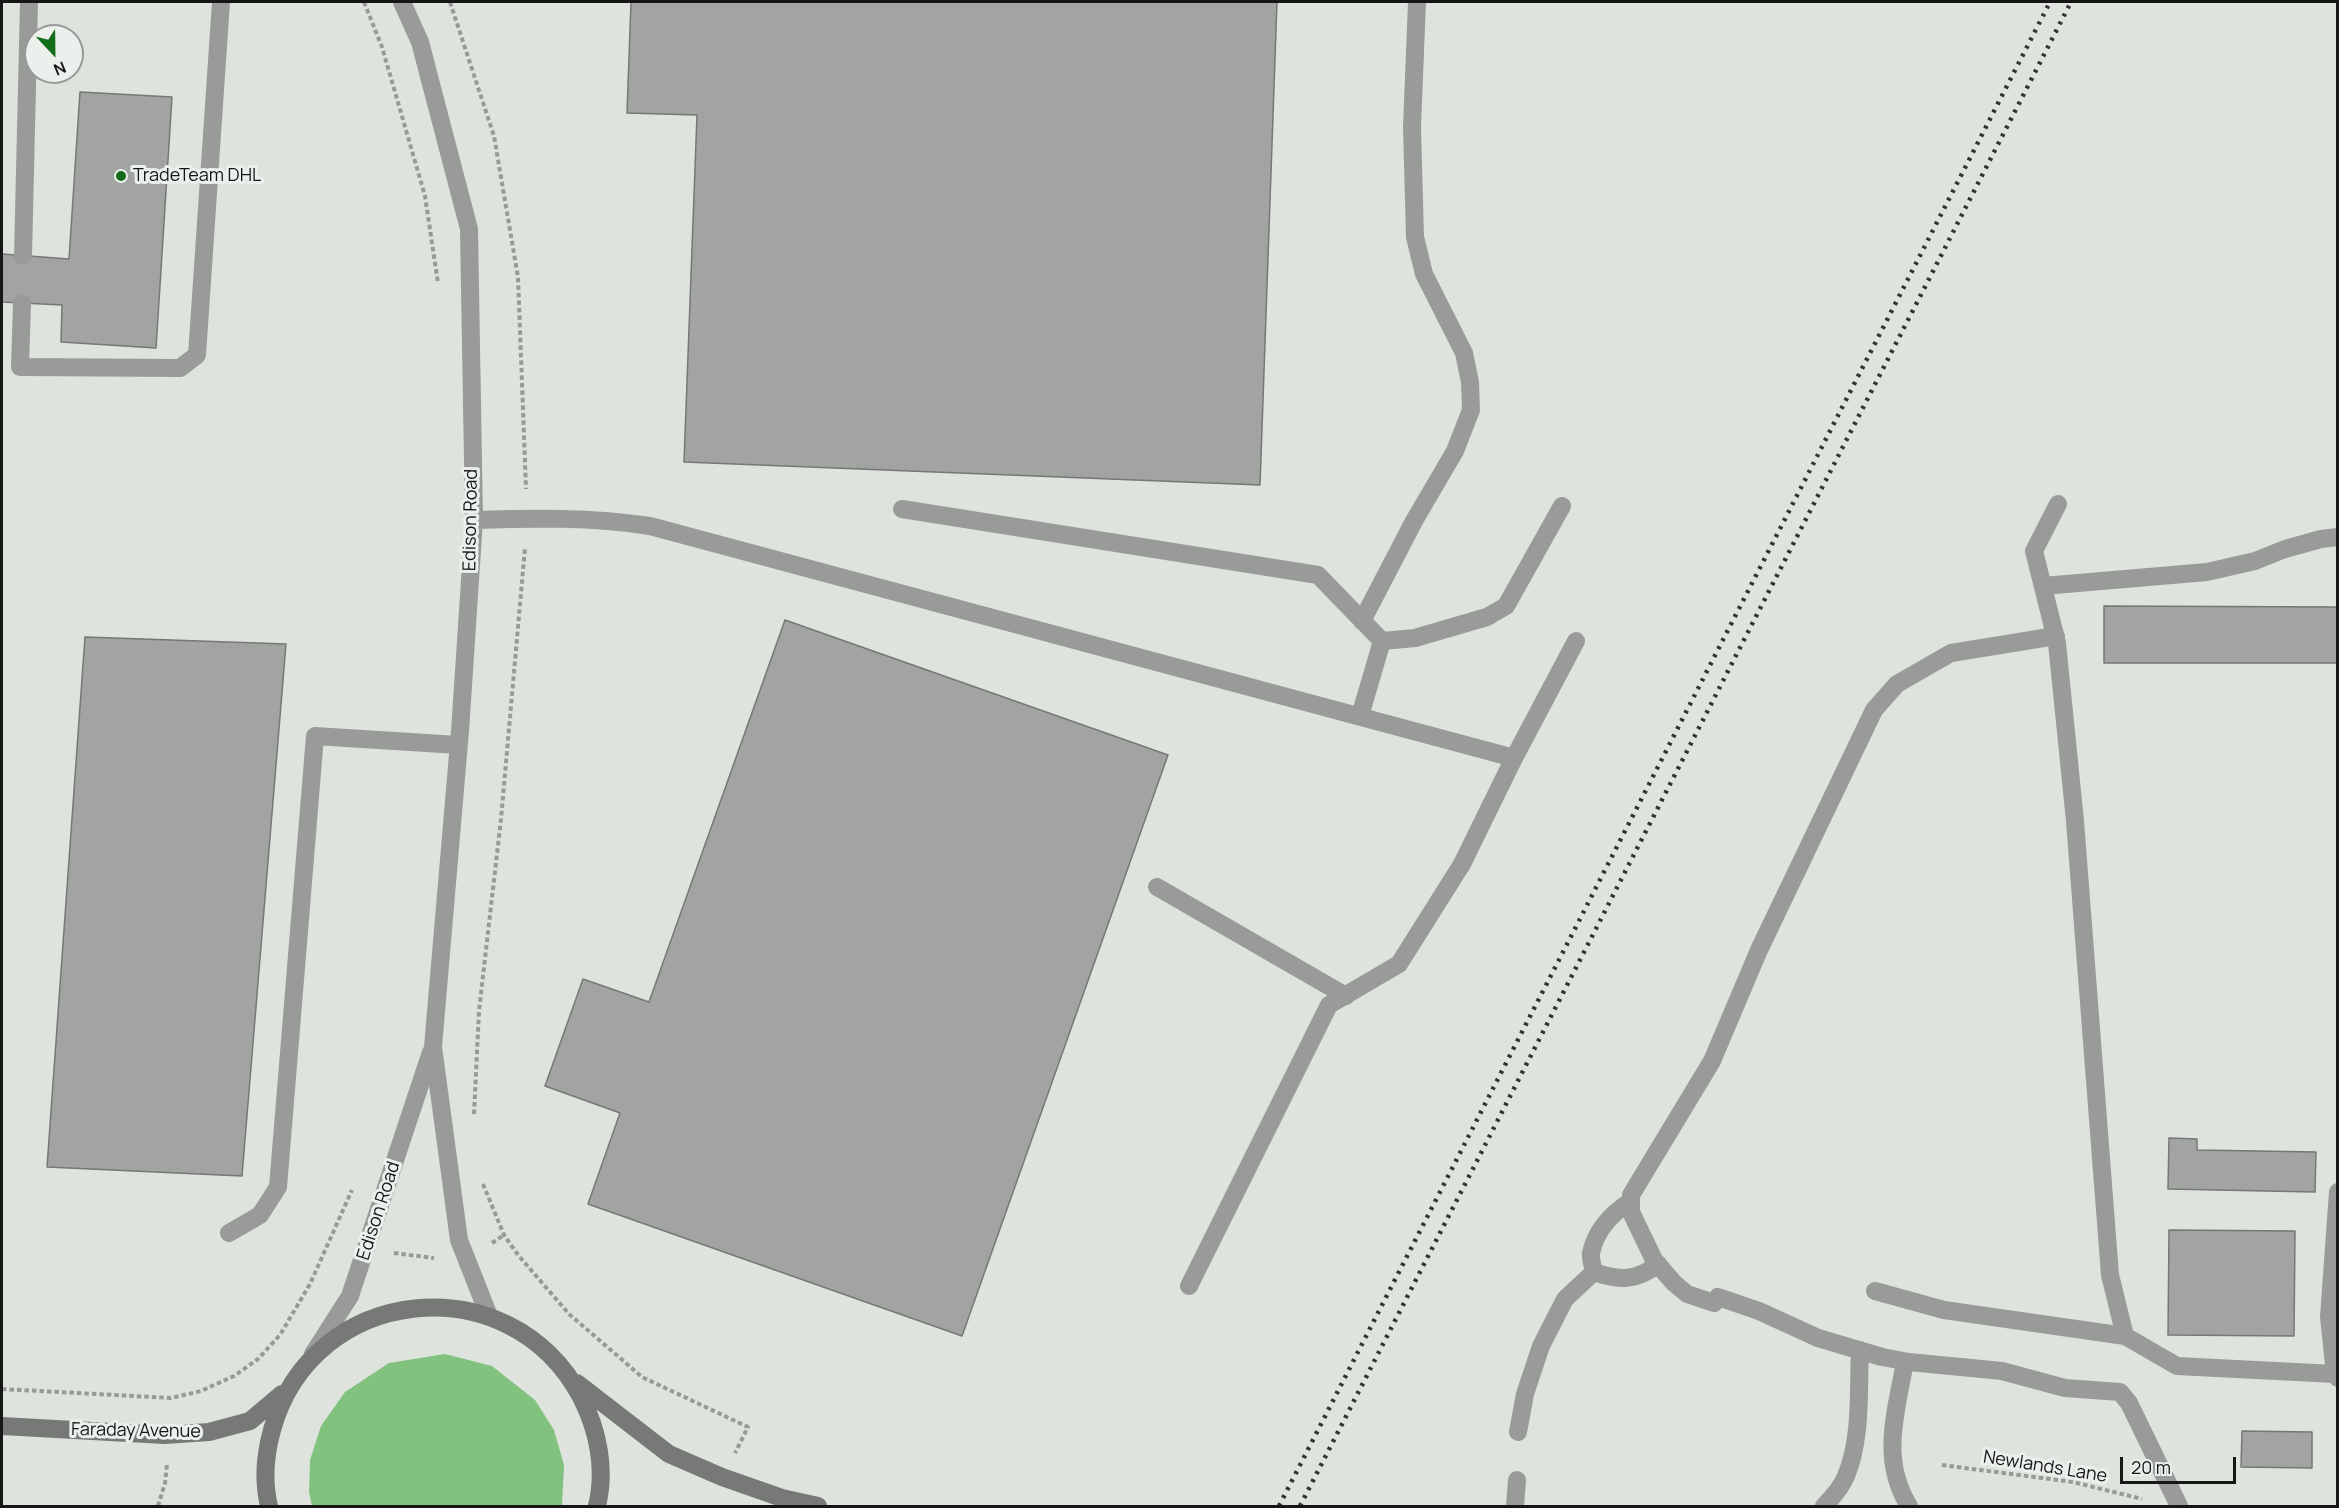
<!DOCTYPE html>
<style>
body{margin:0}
#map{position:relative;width:2339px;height:1508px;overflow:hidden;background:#dfe3de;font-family:Manrope,sans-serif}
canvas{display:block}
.frame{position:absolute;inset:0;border:3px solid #151615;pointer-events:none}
.north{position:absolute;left:24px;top:24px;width:60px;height:60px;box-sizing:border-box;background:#ecf0ec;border:2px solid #969996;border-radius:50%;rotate:158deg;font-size:16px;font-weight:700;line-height:24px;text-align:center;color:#151615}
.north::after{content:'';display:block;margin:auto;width:21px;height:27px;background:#126d18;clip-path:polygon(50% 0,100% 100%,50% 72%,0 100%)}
.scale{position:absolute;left:2120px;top:1457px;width:116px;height:27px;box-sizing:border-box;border:3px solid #151615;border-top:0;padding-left:8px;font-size:18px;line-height:21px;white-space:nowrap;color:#151615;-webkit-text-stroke:4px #ecf0ec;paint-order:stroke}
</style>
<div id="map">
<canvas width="2339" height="1508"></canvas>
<div class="frame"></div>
<div class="north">N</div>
<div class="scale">20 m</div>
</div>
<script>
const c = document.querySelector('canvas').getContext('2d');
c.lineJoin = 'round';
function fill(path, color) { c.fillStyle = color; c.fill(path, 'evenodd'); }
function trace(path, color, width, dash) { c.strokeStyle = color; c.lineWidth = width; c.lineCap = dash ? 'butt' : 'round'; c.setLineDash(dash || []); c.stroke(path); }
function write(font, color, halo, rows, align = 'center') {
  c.font = font + ' Manrope,sans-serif'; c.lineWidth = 6; c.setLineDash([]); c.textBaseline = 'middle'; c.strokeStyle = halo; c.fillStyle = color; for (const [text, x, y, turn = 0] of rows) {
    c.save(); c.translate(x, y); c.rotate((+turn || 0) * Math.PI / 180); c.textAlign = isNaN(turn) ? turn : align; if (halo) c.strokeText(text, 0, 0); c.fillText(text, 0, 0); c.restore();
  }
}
fill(new Path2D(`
 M445 1354 492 1366 535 1400 554 1430 564 1465 562 1506H312L309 1492 310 1460 321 1426 345 1392 389 1363Z`), '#80c27e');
const building = new Path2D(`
 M631 2H1277L1260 485 684 462 697 115 627 113Z
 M80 92 172 97 156 348 61 342 62 305 2 302V254L69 259Z
 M2104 606 2338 607V663H2104Z
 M785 620 1168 755 962 1336 588 1204 620 1113 545 1086 583 979 649 1002Z
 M85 637 286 644 242 1176 47 1167Z
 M2169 1138 2197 1139V1150L2316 1152 2315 1192 2168 1189Z
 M2169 1230 2295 1231 2294 1336 2168 1335Z
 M2242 1431 2312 1432V1468L2241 1467Z`);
fill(building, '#a1a4a0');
trace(building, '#757875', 1.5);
trace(new Path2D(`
 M364 2 382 47 425 196 438 283
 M450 2 494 136 518 277 526 489
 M474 1114 479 1011 501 819 525 548
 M483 1184 504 1235 518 1255 569 1314 642 1377 748 1427 735 1453
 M492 1243 504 1235
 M394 1253 434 1258
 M2 1389 171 1398 201 1391 234 1376 258 1359 280 1335 310 1284 352 1190
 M1942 1465 2073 1482 2142 1499
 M158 1506 165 1483 167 1464`), '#979a96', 4, [4.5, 3]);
trace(new Path2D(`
 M23 256 29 2
 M22 303 20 367 180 368 197 355 221 2
 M2058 504 2034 551 2057 643 2075 821 2110 1275 2125 1336 2177 1366 2335 1374
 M902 509 1318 575 1382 641
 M2043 586 2207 572 2255 561 2285 549 2321 539 2338 537
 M1362 621 1414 521 1455 451 1471 410 1470 382 1464 353 1424 274 1415 237 1412 127 1417 2
 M2056 636 1951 653 1897 684 1874 710 1759 950 1712 1061 1631 1195V1212L1654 1260 1674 1283 1687 1294 1714 1303 1718 1297 1759 1311 1818 1338 1882 1357 1909 1362 2002 1371 2065 1388 2120 1392 2129 1403 2179 1506
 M1360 716 1382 641 1415 638 1487 617 1506 606 1562 506
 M1157 887 1346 996
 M2338 1192 2329 1317 2335 1374 2338 1378
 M1631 1201C1612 1213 1596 1230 1591 1253 1590 1259 1593 1266 1594 1272 1619 1281 1637 1281 1658 1264
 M229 1233 260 1215 278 1187 315 736 458 745
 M1189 1286 1329 1005 1399 964 1462 864
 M1875 1291 1944 1310 2125 1336
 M1905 1362C1896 1412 1880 1460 1909 1506
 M1518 1432 1525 1394 1541 1346 1565 1299 1594 1272
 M1515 1506 1517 1480
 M1824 1506C1833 1497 1841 1488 1846 1476 1862 1438 1858 1390 1860 1350`), '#999b99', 18);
trace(new Path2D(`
 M402 2 420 42 469 229 474 520 460 731 433 1047 459 1240 489 1316
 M474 520C533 518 591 517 650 526L1514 758
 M1462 864 1514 758 1576 641
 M313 1354 350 1296 431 1052`), '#999b99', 18);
trace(new Path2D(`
 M577 1383 669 1454 722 1477 782 1498 818 1506
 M2 1426 164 1435 209 1432 250 1421 282 1394
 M269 1506C263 1481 265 1455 272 1430 312 1284 510 1263 581 1397 598 1430 606 1469 597 1506`), '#767976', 18);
trace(new Path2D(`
 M1279 1506 2050 2
 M1300 1506 2071 2`), '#313331', 4.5, [3, 6]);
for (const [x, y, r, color] of [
 [121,176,6,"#126d18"]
]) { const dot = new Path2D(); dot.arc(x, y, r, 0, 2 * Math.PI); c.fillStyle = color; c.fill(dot); trace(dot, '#ecf0ec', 2); }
write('18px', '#151615', '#ecf0ec', [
 ["TradeTeam DHL",133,176]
], 'left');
write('18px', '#151615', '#ecf0ec', [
 ["Edison Road",471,520,-89],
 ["Edison Road",379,1211,-72],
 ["Faraday Avenue",136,1431,1],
 ["Newlands Lane",2045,1467,9]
]);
</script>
